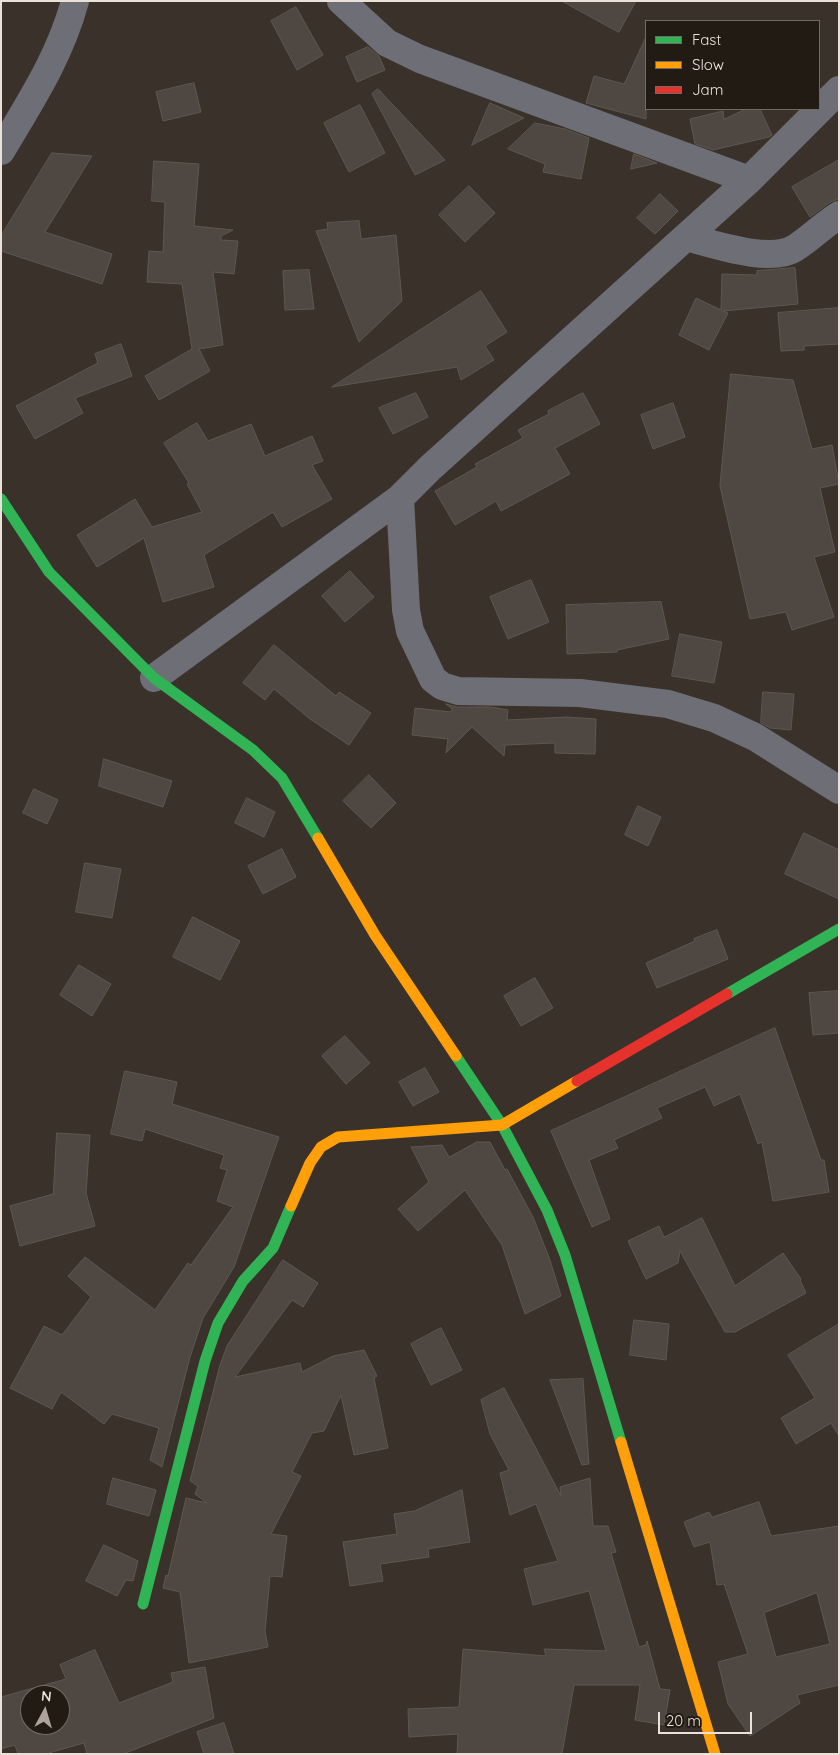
<!DOCTYPE html>
<style>
body{margin:0}
#map{position:relative;width:840px;height:1755px;overflow:hidden;background:#3a322a;font-family:Quicksand,sans-serif}
canvas{display:block}
.frame{position:absolute;inset:0;border:2px solid #ece1d9;pointer-events:none}
.legend{position:absolute;left:645px;top:20px;width:175px;height:90px;box-sizing:border-box;background:#221b14;border:1px solid #736a63;margin:0;padding:6px 9px;list-style:none;font-size:15px;color:#ece1d9}
.legend li{display:flex;align-items:center;gap:10px;height:25px}
.legend b{width:25px;border:1px solid #736a63}
.north{position:absolute;left:20px;top:1685px;width:50px;height:50px;box-sizing:border-box;background:#221b14;border:1px solid #736a63;border-radius:50%;rotate:6deg;font-size:14px;font-weight:700;line-height:20px;text-align:center;color:#ece1d9}
.north::after{content:'';display:block;margin:auto;width:18px;height:22px;background:#aea49c;clip-path:polygon(50% 0,100% 100%,50% 72%,0 100%)}
.scale{position:absolute;left:658px;top:1712px;width:94px;height:22px;box-sizing:border-box;border:2px solid #ece1d9;border-top:0;padding-left:6px;font-size:15px;line-height:18px;white-space:nowrap;color:#ece1d9;-webkit-text-stroke:4px #221b14;paint-order:stroke}
</style>
<div id="map">
<canvas width="840" height="1755"></canvas>
<div class="frame"></div>
<ul class="legend">
<li><b style="height:6px;background:#30b455"></b>Fast</li>
<li><b style="height:6px;background:#ff9f0a"></b>Slow</li>
<li><b style="height:6px;background:#e5322d"></b>Jam</li>
</ul>
<div class="north">N</div>
<div class="scale">20 m</div>
</div>
<script>
const c = document.querySelector('canvas').getContext('2d');
c.lineJoin = 'round';
function fill(path, color) { c.fillStyle = color; c.fill(path, 'evenodd'); }
function trace(path, color, width, dash) { c.strokeStyle = color; c.lineWidth = width; c.lineCap = dash ? 'butt' : 'round'; c.setLineDash(dash || []); c.stroke(path); }
const building = new Path2D(`
 M562 1H636L619 32Z
 M296 7 323 55 297 70 271 21Z
 M646 37V119L586 103 594 76 624 84Z
 M368 47 379 56 385 70 357 82 346 57Z
 M194 83 201 112 163 121 156 92Z
 M378 89 445 160 415 175 372 94Z
 M490 103 524 118 472 145Z
 M360 105 385 153 349 172 324 123Z
 M746 109H760L772 135 769 137 713 150 695 144 690 119 723 111 724 119Z
 M535 123 565 129 589 138 581 179 543 172 545 164 508 149Z
 M52 153 92 156 45 232 112 254 102 284 1 251V236Z
 M634 154 657 163 631 169Z
 M839 160V199L830 202 810 217 792 187Z
 M154 161 199 164 194 226 233 230 221 236V240L238 241 234 274 213 272 223 345 199 349 210 371 159 400 145 376 192 349 182 284 147 282 149 251 163 252 165 202 152 201Z
 M469 186 495 213 465 242 439 215Z
 M660 194 678 211 655 234 637 218Z
 M359 221 361 239 396 235 402 301 359 342 316 231 328 229 327 223Z
 M795 268 798 304 723 311 728 313 709 350 679 335 696 298 721 310 722 274 757 275V271Z
 M309 270 314 309 285 310 283 271Z
 M481 291 507 332 485 346 494 360 461 380 457 367 332 387Z
 M839 308V344L804 346V350L781 351 778 313Z
 M121 344 132 376 75 398 83 413 35 439 16 406 98 363 95 354Z
 M731 374 793 380 812 449 832 445 839 484 820 488 835 552 814 557 834 617 792 630 786 612 750 619 720 486Z
 M416 393 428 417 393 434 379 408Z
 M583 393 600 424 555 448 570 474 501 511 496 501 455 525 435 491 477 467 475 464 523 438 518 430 549 414 548 411Z
 M673 403 685 437 653 449 641 415Z
 M197 423 208 441 251 424 265 456 312 436 323 461 312 465 332 499 282 527 273 512 204 555 214 587 163 602 144 538 97 567 77 535 135 499 152 527 202 512 187 484 189 483 164 443Z
 M350 571 374 597 345 622 322 596Z
 M531 580 549 622 508 639 490 597Z
 M661 602 669 639 617 650V652L567 654 566 605Z
 M680 634 722 642 714 683 672 676Z
 M274 645 336 696 339 692 371 713 349 745 310 719 274 689 265 700 243 683Z
 M763 692 794 694 791 730 770 728 761 723Z
 M446 704 457 707H491L508 710 507 720 567 717 596 719 595 754 555 753V743L505 745 504 756 472 727 446 753 448 739 412 735 415 708 451 712 452 709Z
 M104 759 172 781 163 807 99 786Z
 M369 775 396 803 371 828 343 801Z
 M34 789 58 800 47 824 23 813Z
 M247 798 275 812 264 837 235 823Z
 M638 806 661 817 648 846 625 835Z
 M804 833 839 850V899L785 874Z
 M282 849 296 877 263 894 248 866Z
 M85 863 121 869 112 918 76 912Z
 M193 917 240 941 220 980 173 957Z
 M717 930 728 959 657 988 646 963 695 941 694 939Z
 M79 965 111 984 92 1016 60 995Z
 M535 978 553 1008 521 1026 504 996Z
 M839 991V1033L813 1035 809 993Z
 M775 1028 821 1160H824L829 1192 773 1201 762 1142 758 1144 740 1094 714 1106 705 1087 657 1108 662 1118 614 1140 618 1148 589 1160 610 1219 592 1227 551 1131Z
 M345 1036 370 1063 346 1084 322 1056Z
 M425 1068 439 1092 413 1106 399 1082Z
 M125 1071 177 1082 172 1104 279 1137 234 1267 203 1318 190 1357 162 1467 150 1460 159 1428 112 1414 104 1424 61 1392 52 1409 10 1388 44 1326 62 1335 91 1297 68 1276 85 1257 155 1310 188 1263 191 1265 233 1207 217 1201 227 1170 220 1168 224 1155 145 1129 142 1141 111 1134Z
 M57 1133 90 1135 86 1193 95 1226 20 1246 10 1206 53 1194Z
 M477 1142H490L505 1170 507 1169 533 1217 550 1260 561 1296 525 1314 502 1245 465 1190 418 1231 398 1209 429 1182 411 1147 442 1145 449 1157Z
 M702 1218 735 1286 783 1253 801 1279 800 1280 806 1293 735 1332H725L680 1251 678 1263 646 1279 628 1241 659 1226 664 1237Z
 M283 1260 318 1283 303 1307 292 1300 235 1377 300 1363 302 1372 333 1356 364 1350 377 1376 374 1378 388 1448 354 1455 341 1395 324 1431 312 1433 292 1472 301 1476 271 1534 287 1536 282 1577 270 1576 265 1632 268 1647 189 1663 180 1592 163 1588 166 1575 168 1576 186 1498 207 1503 195 1494 198 1486 190 1481 220 1365 227 1346Z
 M634 1320 669 1324 666 1360 630 1355Z
 M839 1324V1436L831 1423 796 1444 781 1418 815 1398 788 1355Z
 M441 1328 462 1370 431 1385 411 1344Z
 M583 1379 589 1464 582 1465 550 1380Z
 M504 1388 561 1496 560 1487 590 1478 593 1526H608L616 1552 611 1553 639 1647 646 1645 647 1641 660 1689 670 1690 664 1725 635 1720 640 1685H574L562 1754H457L458 1734 409 1737 408 1709 459 1707 463 1649 546 1656 544 1649 606 1651 589 1591 533 1605 524 1569 558 1561 536 1504 510 1515 500 1473 509 1470 490 1434 481 1400Z
 M113 1478 156 1490 149 1516 107 1504Z
 M462 1490 470 1542 428 1549 429 1557 380 1564 383 1581 350 1586 343 1542 397 1534 394 1514 414 1511Z
 M759 1502 771 1536 839 1526V1685L797 1695 800 1703 750 1736 728 1704 718 1662 748 1654 724 1584 717 1585 710 1542 694 1547 684 1522 709 1512 712 1517ZM817 1593 830 1644 776 1657 764 1613Z
 M104 1545 138 1561 133 1581 126 1580 117 1596 86 1581Z
 M95 1650 119 1703 173 1682 171 1673 205 1667 214 1718 123 1754H87L84 1743 45 1754H18L15 1745 1 1749V1697L66 1679 60 1665ZM30 1695H60V1725H30Z
 M224 1723 234 1754H204L197 1732Z`);
fill(building, '#4f4842');
trace(building, '#5e5750', 1);
trace(new Path2D(`
 M341 1 387 43 420 59 749 180
 M1 151C30 102 60 57 75 1
 M686 237C713 244 771 264 795 248 811 238 823 225 839 215
 M400 498 406 610 410 631 433 679 442 686 458 691 580 693 668 704 714 718 755 737 839 790
 M154 678 400 498 430 468 749 180 839 90`), '#6d6e76', 28);
trace(new Path2D(`
 M1 499 49 572 154 678 253 750 282 778 318 838
 M727 994 839 929
 M456 1056 502 1125 547 1210 565 1255 621 1442
 M143 1604 205 1361 218 1323 243 1281 273 1248 291 1206`), '#30b455', 11);
trace(new Path2D(`
 M318 838 375 935 456 1056
 M291 1206 310 1163 321 1147 338 1137 502 1125 577 1081
 M621 1442 715 1754`), '#ff9f0a', 11);
trace(new Path2D(`
 M577 1081 727 994`), '#e5322d', 11);
</script>
